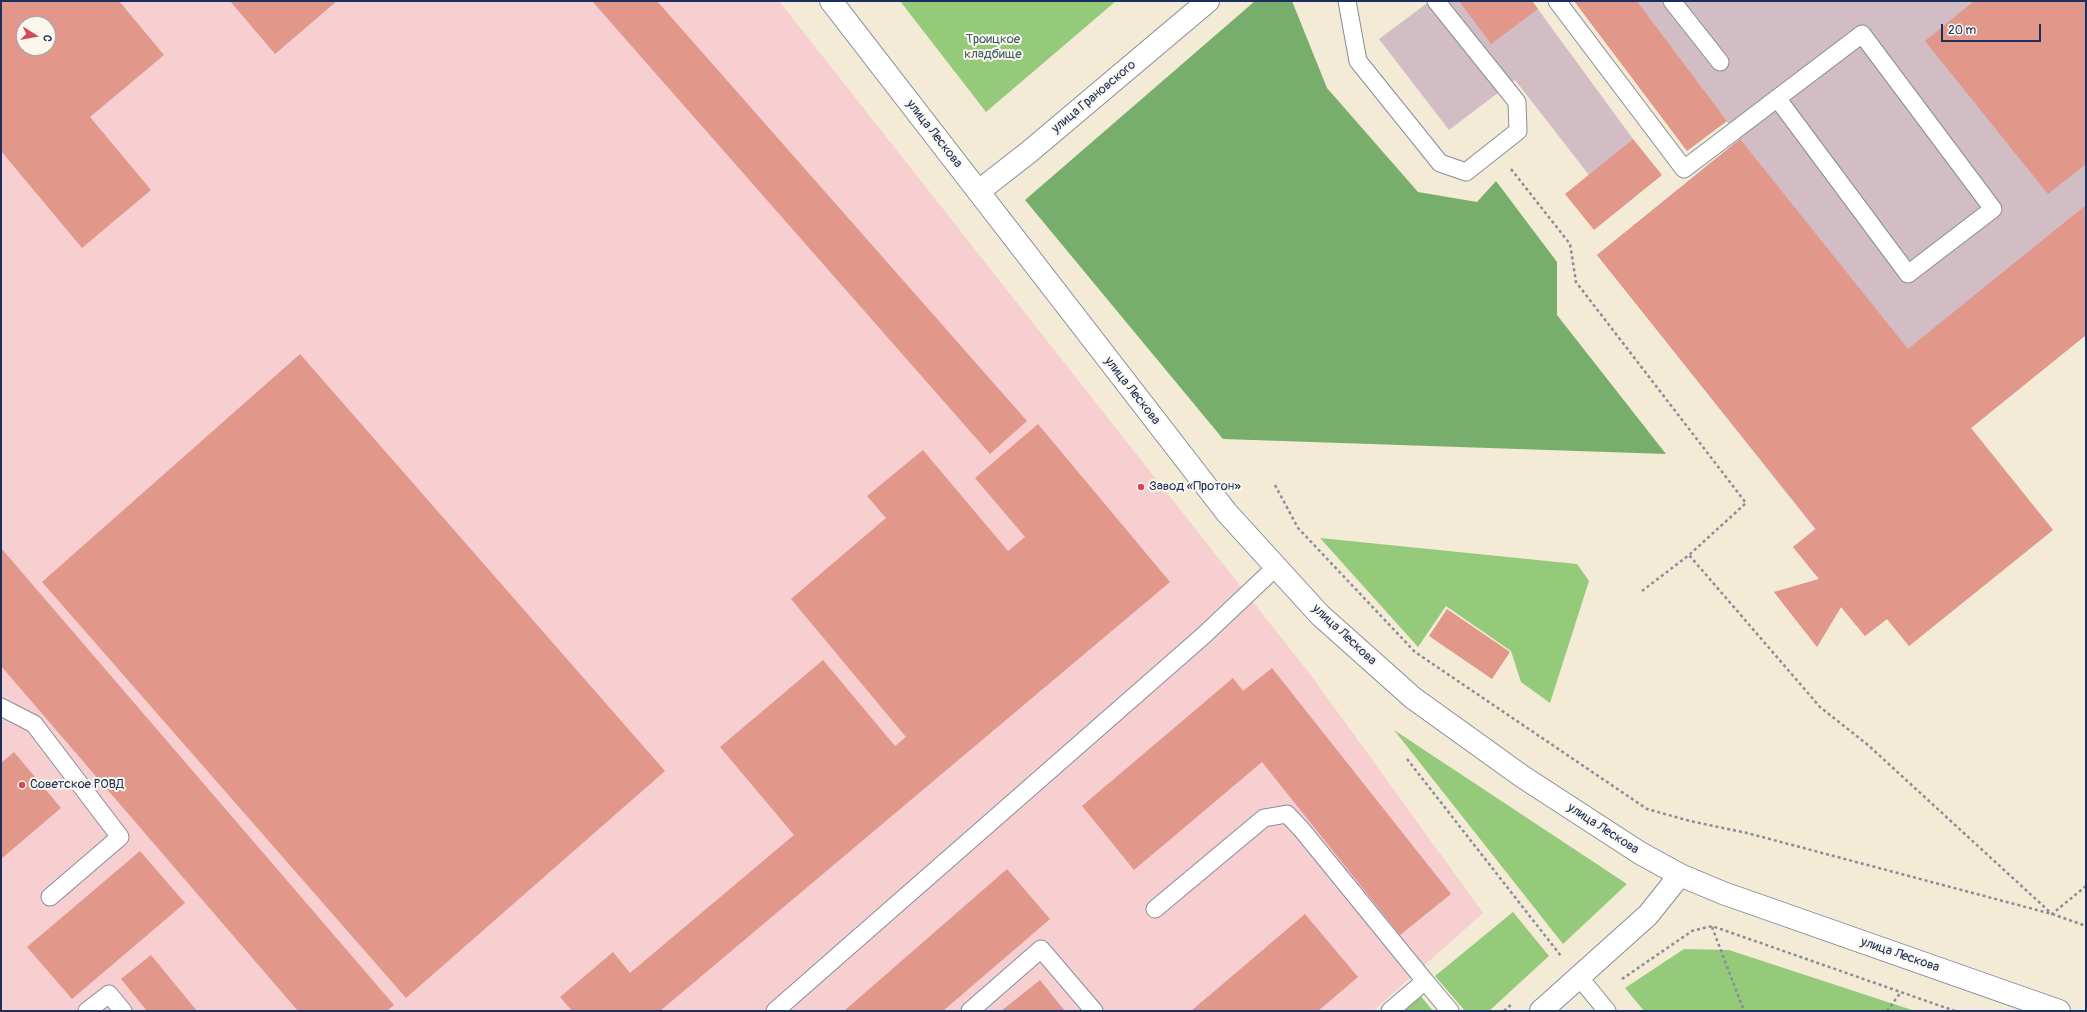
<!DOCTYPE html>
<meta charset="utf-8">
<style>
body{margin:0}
#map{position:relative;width:2087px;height:1012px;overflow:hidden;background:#f3ebd5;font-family:Pangolin,sans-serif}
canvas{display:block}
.frame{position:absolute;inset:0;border:2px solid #1b2f5e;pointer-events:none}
.north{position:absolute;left:16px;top:16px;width:40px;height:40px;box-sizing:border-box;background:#fbf7ec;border:1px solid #a1a7b3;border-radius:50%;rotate:101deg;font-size:11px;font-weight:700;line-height:16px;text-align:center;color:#1b2f5e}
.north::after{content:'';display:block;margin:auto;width:14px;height:18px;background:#d1495b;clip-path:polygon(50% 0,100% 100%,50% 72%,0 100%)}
.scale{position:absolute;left:1941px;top:24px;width:100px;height:18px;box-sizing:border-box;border:2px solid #1b2f5e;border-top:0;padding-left:5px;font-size:12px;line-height:14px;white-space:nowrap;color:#1b2f5e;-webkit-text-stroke:3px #fbf7ec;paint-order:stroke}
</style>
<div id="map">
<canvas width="2087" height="1012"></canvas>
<div class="frame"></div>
<div class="north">С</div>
<div class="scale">20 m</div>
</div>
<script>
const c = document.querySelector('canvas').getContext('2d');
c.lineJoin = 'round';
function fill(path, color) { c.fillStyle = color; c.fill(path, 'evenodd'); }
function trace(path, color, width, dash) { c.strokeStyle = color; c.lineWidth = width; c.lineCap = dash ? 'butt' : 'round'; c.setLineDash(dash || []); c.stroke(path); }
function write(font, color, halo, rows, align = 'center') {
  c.font = font + ' Pangolin,sans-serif'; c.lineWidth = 4; c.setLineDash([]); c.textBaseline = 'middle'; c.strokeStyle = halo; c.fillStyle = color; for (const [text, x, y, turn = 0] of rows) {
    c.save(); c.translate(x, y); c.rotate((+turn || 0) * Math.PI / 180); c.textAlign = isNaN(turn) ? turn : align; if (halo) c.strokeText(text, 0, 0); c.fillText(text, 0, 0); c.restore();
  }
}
fill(new Path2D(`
 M1 1H779L1313 678 1483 913 1373 1011H1ZM24 24H48V48H24Z`), '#f7cfd0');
fill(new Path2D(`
 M1430 1H1532L1633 139 1589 175 1515 80 1449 130 1379 39Z
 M1637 1H2086V335L1971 428 2053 530 1909 646 1887 619 1865 636 1841 607 1817 647 1774 592 1819 579 1793 547 1815 529 1597 255 1740 139Z`), '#d2bdc5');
fill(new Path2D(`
 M900 1H1116L986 112Z
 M1320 538 1577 564 1589 581 1550 703 1521 682 1511 651 1446 606 1418 647Z
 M1394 730 1627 884 1563 944Z
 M1513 912 1549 956 1489 1011H1465L1435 976Z
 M1684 949 1729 950 1915 1011H1644L1625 988Z
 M1419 994 1433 1011H1400Z`), '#96ca7b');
fill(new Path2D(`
 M1255 1H1292L1327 88 1418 192 1477 202 1496 181 1557 262V315L1666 454 1223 439 1025 200Z`), '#78ae6b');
fill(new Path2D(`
 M1 1H119L164 55 90 117 151 190 82 248 1 151ZM24 24H48V48H24Z
 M230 1H337L275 54Z
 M592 1H657L1027 421 990 454Z
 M1459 1H1532L1538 9 1491 44Z
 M1574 1H1637L1727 121 1687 151Z
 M1974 1H2086V164L2048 194 1925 41Z
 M1633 139 1662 175 1594 230 1565 194Z
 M1740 139 1908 349 2086 205V335L1971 428 2053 530 1909 646 1887 619 1865 636 1841 607 1817 647 1774 592 1819 579 1793 547 1816 529 1597 255Z
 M300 354 665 771 406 998 42 582Z
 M1038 424 1170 582 660 1011H572L560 997 613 952 630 973 794 835 720 747 823 660 895 746 906 737 791 599 886 518 867 496 923 450 1008 551 1025 537 975 478Z
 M1 548 394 1005 387 1011H298L1 666Z
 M1447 609 1510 652 1492 679 1429 636Z
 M1272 668 1451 894 1400 935 1262 762 1134 870 1082 806 1233 678 1243 691Z
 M14 752 61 808 1 859V763Z
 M140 851 185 903 72 999 27 947Z
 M1007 869 1050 919 943 1011H844Z
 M1305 914 1358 977 1318 1011H1191Z
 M151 955 197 1011H147L121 979Z
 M1040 980 1065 1011H1001Z`), '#e2978b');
const lane = new Path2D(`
 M1347 1 1358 61 1440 163 1466 172 1518 131 1517 102 1436 1
 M1557 1 1684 169 1862 34 1993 209 1908 274 1777 98
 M1672 1 1720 62
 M1 707 34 724 120 837 50 897
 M1155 909 1264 818 1287 814 1302 830 1425 981
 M1579 977 1607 1011
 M87 1011 109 994 123 1011
 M775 1011 1203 636 1276 567
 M970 1011 1041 949 1094 1011
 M1390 1011 1425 981 1450 1011`);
const street = new Path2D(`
 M979 191 1029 152 1208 1`);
const secondary = new Path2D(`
 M831 1 1227 513 1320 615 1413 698 1523 777 1640 853 1680 875 1723 893 2059 1011
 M1541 1011 1648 915 1680 875`);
trace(lane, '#878d9a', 19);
trace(street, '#878d9a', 24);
trace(secondary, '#878d9a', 24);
trace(new Path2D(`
 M1511 169 1570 244 1576 282 1746 503 1689 555
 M1275 485 1298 528 1415 652 1647 809 1690 821 1747 833 2052 914 2086 926
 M1642 591 1689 555 1820 707 1868 745 2052 914 2086 886
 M1407 759 1561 956
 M1712 927 1744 1011
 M1622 979 1692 931 1712 926 1955 1011
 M1504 1011 1513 1003
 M1887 1011 1901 992`), '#878d9a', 2.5, [3, 3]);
trace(lane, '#fff', 17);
trace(street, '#fff', 22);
trace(secondary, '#fff', 22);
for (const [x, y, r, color] of [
 [1141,487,4,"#d1495b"],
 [22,785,4,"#d1495b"]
]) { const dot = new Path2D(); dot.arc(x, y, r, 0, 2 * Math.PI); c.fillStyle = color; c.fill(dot); trace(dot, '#fbf7ec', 1.5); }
write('13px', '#405e67', '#fbf7ec', [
 ["Троицкое",993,40],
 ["кладбище",993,55]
]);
write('13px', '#1b2f5e', '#fbf7ec', [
 ["улица Грановского",1094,97,-40],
 ["улица Лескова",934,134,52],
 ["улица Лескова",1132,391,52],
 ["улица Лескова",1344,635,43],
 ["улица Лескова",1603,829,33],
 ["улица Лескова",1900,955,19]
]);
write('13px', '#1b2f5e', '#fbf7ec', [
 ["Завод «Протон»",1149,487],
 ["Советское РОВД",30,785]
], 'left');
</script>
